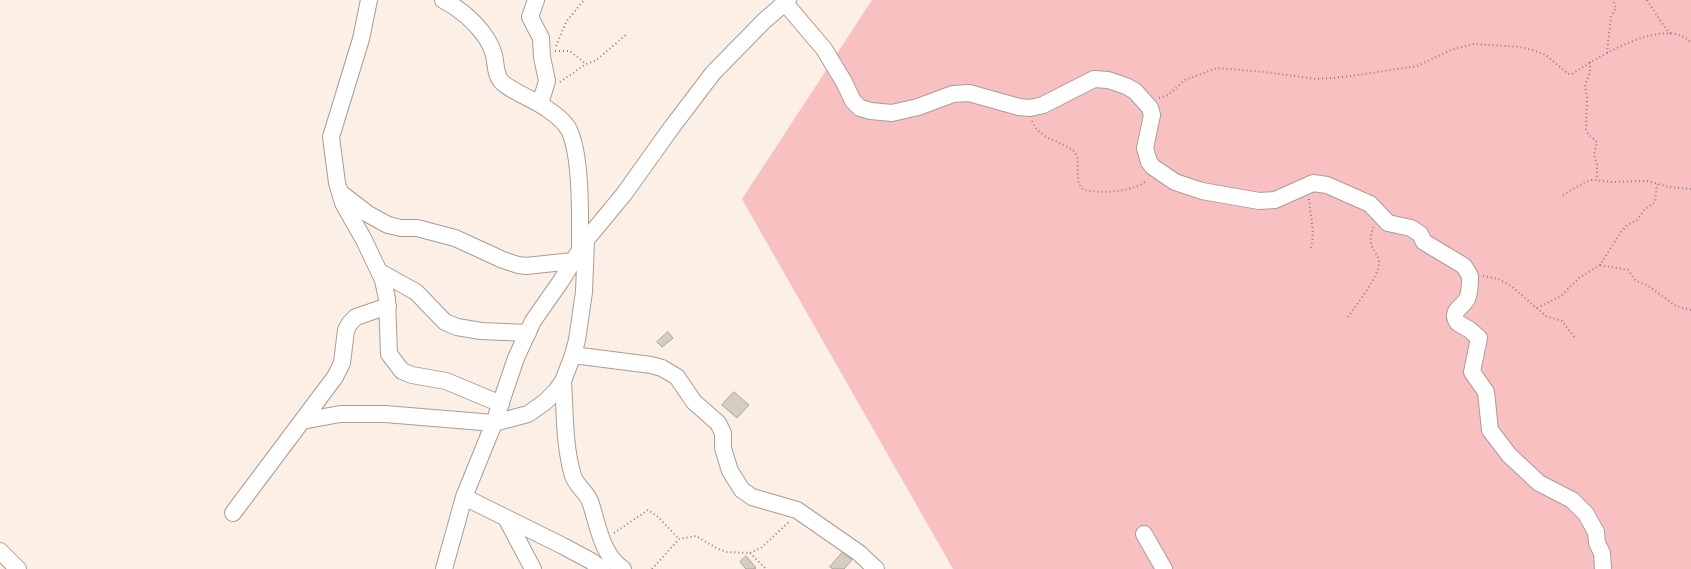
<!DOCTYPE html>
<style>
body{margin:0}
canvas{display:block;background:#fcefe6}
</style>
<canvas width="1691" height="569"></canvas>
<script>
const c = document.querySelector('canvas').getContext('2d');
c.lineJoin = 'round';
function fill(path, color) { c.fillStyle = color; c.fill(path, 'evenodd'); }
function trace(path, color, width, dash) { c.strokeStyle = color; c.lineWidth = width; c.lineCap = dash ? 'butt' : 'round'; c.setLineDash(dash || []); c.stroke(path); }
fill(new Path2D(`
 M872 0H1691V569H953L742 199Z`), '#f9c0c2');
const building = new Path2D(`
 M668 332 673 338 662 347 657 342Z
 M734 392 749 405 737 418 722 405Z
 M843 552 852 560 844 569H833L830 567Z
 M746 556 756 568 754 569H746L740 562Z`);
fill(building, '#d4cdc0');
trace(building, '#a9a296', 1);
const minor = new Path2D(`
 M369 0 361 39 331 137 337 183 343 203 364 240 383 280 387 299 389 354 402 371 412 375 446 381 501 404
 M443 0C463 10 488 32 494 55 496 63 495 74 501 81 508 90 538 101 550 111 556 115 564 122 568 128 582 154 580 218 580 249
 M536 0 530 17 541 38 542 57 547 81 540 104
 M785 3 824 49 844 82 853 101 860 108 871 111 892 113 918 107 953 94 969 93 1019 107 1030 108 1043 105 1094 79 1108 80 1126 86 1135 91 1150 108 1152 115 1145 148 1149 162 1153 167 1175 182 1202 191 1259 201 1275 200 1313 183 1327 185 1370 204 1388 223 1411 228 1420 234 1424 242 1464 266 1470 276C1470 282 1470 293 1467 299 1462 308 1449 311 1458 323L1470 330 1479 338 1472 372 1486 392 1490 430 1509 455 1539 483 1572 500 1586 514 1596 532 1597 543 1602 553 1603 569
 M342 194 368 214 388 225 401 228H417L455 238 503 260 518 265 526 266 573 261
 M380 272 416 292 445 322 457 327 481 331 528 333
 M573 355 651 365 662 368 677 377 694 402 718 423 723 433V448L730 471 742 490 752 497 797 510 859 553 876 569
 M563 381C565 412 564 446 573 476 577 487 588 493 591 504 598 526 602 555 623 569
 M302 421 340 414H385L494 423 528 414 545 402 556 391 563 381 573 355 577 340 584 292 586 241
 M464 497 563 546 591 561 602 569
 M233 513 335 377 342 363 346 330 350 323 356 317 388 306
 M506 518 533 569
 M1144 534 1164 569
 M0 551 18 569
 M444 569 464 497 494 423 516 358 533 321 561 281 586 240 624 194 672 127 713 73 764 21 788 0`);
trace(minor, '#a99d94', 18);
trace(new Path2D(`
 M1647 0C1655 12 1661 24 1671 34
 M556 46 566 22 584 0
 M555 51H570L586 64
 M1607 53 1611 16 1616 8 1613 0
 M1590 62V72L1585 85 1587 98 1586 129 1588 134 1597 142 1594 155 1597 164V180
 M560 82 586 64 595 61 627 34
 M1159 98 1168 95 1185 80 1217 68 1265 72 1316 79 1344 77 1417 66 1451 50 1472 44 1520 47 1533 50 1546 55 1568 74H1572C1596 58 1667 14 1691 43
 M1032 121C1038 136 1052 139 1066 146 1069 148 1074 150 1076 154 1081 164 1073 182 1084 190 1101 194 1135 192 1147 180
 M1563 195 1585 182 1592 180 1613 182 1647 181 1669 187 1691 189
 M1309 199C1310 216 1316 234 1310 250
 M1600 265 1628 270 1636 281 1647 285 1676 306 1691 310
 M1483 276 1498 279 1511 286 1546 316 1562 321 1576 339
 M1537 308 1561 296 1579 278 1600 265 1621 232 1627 225 1637 220 1645 209 1655 202 1657 184
 M1348 317C1356 305 1379 277 1379 263 1379 255 1372 250 1371 243 1370 238 1372 232 1373 227
 M614 533 648 510 657 516 679 539
 M750 553 766 569
 M652 569 679 539 696 536 718 549 727 552 750 553 761 548 790 521`), '#8a827c', 2, [1, 3]);
trace(minor, '#fff', 16);
</script>
